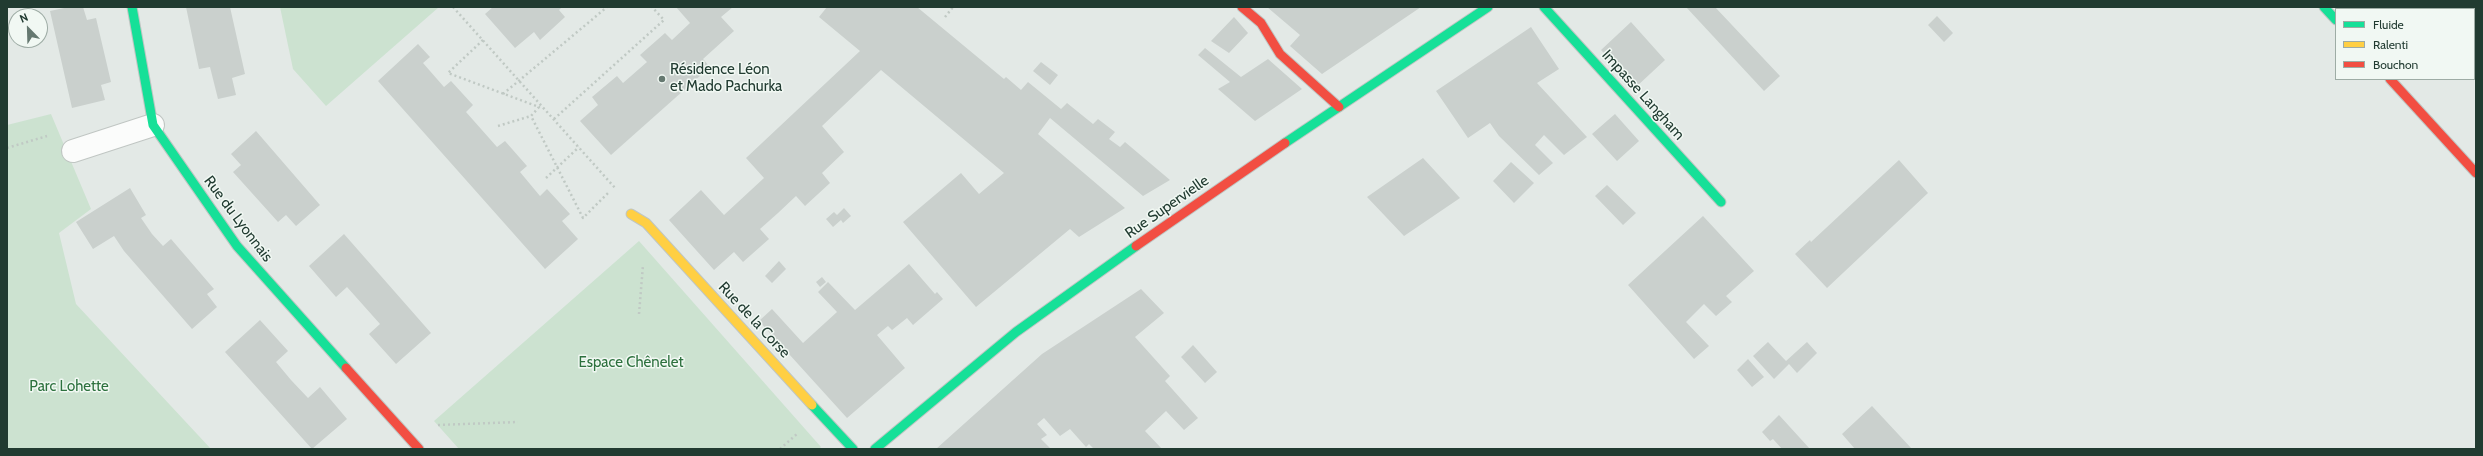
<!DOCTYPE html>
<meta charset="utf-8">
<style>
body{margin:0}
#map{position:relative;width:2483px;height:456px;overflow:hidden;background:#e3e9e6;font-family:Cabin,sans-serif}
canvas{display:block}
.frame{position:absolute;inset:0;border:8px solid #213b31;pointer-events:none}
.legend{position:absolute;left:2335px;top:8px;width:140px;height:72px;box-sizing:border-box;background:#f1f8f3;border:1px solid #9eaca5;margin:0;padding:5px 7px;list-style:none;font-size:12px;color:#213b31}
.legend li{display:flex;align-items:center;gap:8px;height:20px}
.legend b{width:20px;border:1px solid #9eaca5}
.north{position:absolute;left:8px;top:8px;width:40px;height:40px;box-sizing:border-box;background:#f1f8f3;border:1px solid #9eaca5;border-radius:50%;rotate:337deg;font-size:11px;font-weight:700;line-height:16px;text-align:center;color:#213b31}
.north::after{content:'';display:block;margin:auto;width:14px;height:18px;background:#657870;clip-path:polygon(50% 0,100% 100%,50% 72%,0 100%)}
</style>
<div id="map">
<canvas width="2483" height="456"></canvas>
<div class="frame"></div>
<ul class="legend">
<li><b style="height:5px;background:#16e098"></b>Fluide</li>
<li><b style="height:5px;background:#ffcf43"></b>Ralenti</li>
<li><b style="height:5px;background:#f24e42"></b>Bouchon</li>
</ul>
<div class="north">N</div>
</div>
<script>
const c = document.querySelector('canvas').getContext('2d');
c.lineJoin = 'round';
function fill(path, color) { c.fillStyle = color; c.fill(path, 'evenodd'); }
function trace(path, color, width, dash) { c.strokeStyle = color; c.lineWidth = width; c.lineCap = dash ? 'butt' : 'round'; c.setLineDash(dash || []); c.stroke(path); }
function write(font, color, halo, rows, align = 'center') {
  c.font = font + ' Cabin,sans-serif'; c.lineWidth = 3; c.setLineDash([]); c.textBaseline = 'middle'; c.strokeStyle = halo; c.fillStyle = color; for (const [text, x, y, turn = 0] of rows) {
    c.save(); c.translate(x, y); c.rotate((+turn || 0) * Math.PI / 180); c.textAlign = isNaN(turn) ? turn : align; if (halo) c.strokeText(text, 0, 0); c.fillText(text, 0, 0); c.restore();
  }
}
fill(new Path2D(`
 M280 7H439L326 106 293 69Z
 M51 114 91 209 59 233 76 304 211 449H7V125Z
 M639 241 821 447 819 449H459L434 421Z`), '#cce2d0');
fill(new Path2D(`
 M69 7H83L87 20 96 18 111 82 101 85 105 100 72 108 50 11Z
 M186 7H230L245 74 232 78 236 95 218 99 210 67 199 69Z
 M493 7H562L559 10 565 17 540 40 534 32 515 48 485 14Z
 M676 7H733L721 17 734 31 703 59 710 67 611 155 580 121 598 105 592 97 617 76 623 83 647 62 640 55 665 33 672 40 690 23Z
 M827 7H917L1004 79 1006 77 1021 90 1028 82 1061 109 1067 103 1093 124 1098 119 1115 132 1109 139 1120 147 1125 142 1170 180 1143 196 1050 118 1038 134 1125 208 1079 237 1070 229 976 307 903 222 961 173 979 194 1004 173 881 70 822 126 844 152 822 173 830 183 805 206 796 196 778 213 760 229 769 239 743 262 734 252 714 270 669 220 701 190 724 215 764 178 746 158 860 51 819 17Z
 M1267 7H1421L1322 74 1290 46 1300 35Z
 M1686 7H1715L1780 76 1764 91Z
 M2384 7H2432L2430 9H2382Z
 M1937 16 1953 33 1944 42 1928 25Z
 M1234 17 1248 33 1229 53 1211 41Z
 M1631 22 1665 60 1636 87 1601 50Z
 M1531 27 1559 69 1537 83 1587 137 1564 155 1544 135 1535 145 1553 163 1539 175 1499 136 1490 123 1468 138 1436 91Z
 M418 44 430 57 423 63 444 87 451 81 473 105 466 112 497 147 505 141 527 166 520 172 540 196 547 189 570 214 562 221 578 239 545 269 378 81Z
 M1205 48 1241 77 1268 59 1302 89 1255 121 1218 89 1230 82 1198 55Z
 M1041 62 1058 75 1050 85 1033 71Z
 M1615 114 1639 141 1617 161 1592 134Z
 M256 131 320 205 296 226 286 215 278 222 233 172 241 165 231 154Z
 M1423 158 1460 198 1404 236 1367 197Z
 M1899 160 1928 193 1827 288 1795 254 1810 240 1811 242Z
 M1511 162 1534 183 1514 203 1493 181Z
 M1607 185 1636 213 1623 225 1595 196Z
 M130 188 146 215 141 218 152 234 163 246 171 239 214 289 207 294 217 307 192 329 124 251 114 236 93 249 76 222Z
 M844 208 851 216 843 223 841 220 833 227 826 219 834 212 837 215Z
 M1703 216 1754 271 1726 296 1732 302 1716 316 1704 304 1686 322 1709 346 1694 359 1628 285Z
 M344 234 431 333 396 364 369 334 380 324 347 287 336 297 309 266Z
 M779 261 786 269 772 283 765 276Z
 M909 264 935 294 937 292 943 299 913 325 907 318 892 330 888 326 877 335 905 368 847 418 759 321 772 309 803 343 837 312 818 292 828 282 855 310Z
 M822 277 826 282 820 287 816 282Z
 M1141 289 1164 313 1135 337 1170 376 1165 381 1198 418 1184 430 1166 411 1145 431 1162 449H1094L1089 444 1086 447 1070 429 1060 436 1044 418 1037 424 1047 435 1041 439 1051 449H936L1042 354Z
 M260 320 288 351 276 362 291 380 308 398 320 387 347 419 312 449 225 352Z
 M1768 342 1786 361 1807 342 1817 353 1797 373 1789 364 1774 379 1753 356Z
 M1193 345 1217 372 1205 383 1181 357Z
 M1748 359 1764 377 1752 387 1737 370Z
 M1872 406 1912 449H1855L1842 434Z
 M1779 415 1810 449H1782L1773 439 1770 441 1762 432Z`), '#cad0cd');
const street = new Path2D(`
 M73 151 153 125`);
const fast = new Path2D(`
 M132 7 153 125 237 246 346 368
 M1544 7 1721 202
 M2324 7 2336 20
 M1285 143 1488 7
 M812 405 853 449
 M875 449 1016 332 1136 246`);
const slow = new Path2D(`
 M631 214 646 223 812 405`);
const jam = new Path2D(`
 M1242 7 1261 23 1280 54 1339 107
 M2390 79 2476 173
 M1136 246 1285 143
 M346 368 419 449`);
trace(street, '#c0c6c3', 24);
trace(fast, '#bfc6c3', 11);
trace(slow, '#bfc6c3', 11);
trace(jam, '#bfc6c3', 11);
trace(new Path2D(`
 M453 7 616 189
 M945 17 953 7
 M483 40 448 73 539 107 531 116 583 218 608 193
 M503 94 607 7
 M554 119 664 20 652 7
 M498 126 531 116
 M7 148 47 136
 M546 178 579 147
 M639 314 643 265
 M438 425 518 422
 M780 449 798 433`), '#c0c9c4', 2.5, [2, 3]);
trace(street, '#fbfcfb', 22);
trace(fast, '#16e098', 9);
trace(slow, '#ffcf43', 9);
trace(jam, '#f24e42', 9);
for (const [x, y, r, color] of [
 [662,79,4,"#657870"]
]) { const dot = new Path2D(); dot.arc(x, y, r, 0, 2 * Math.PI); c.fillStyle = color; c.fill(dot); trace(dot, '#f1f8f3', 1.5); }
write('15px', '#213b31', '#f1f8f3', [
 ["Résidence Léon",670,70],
 ["et Mado Pachurka",670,87]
], 'left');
write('15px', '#213b31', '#f1f8f3', [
 ["Impasse Langham",1643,95,48],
 ["Rue Supervielle",1167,207,-35],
 ["Rue du Lyonnais",238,219,53],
 ["Rue de la Corse",754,320,47]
]);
write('15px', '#2d713e', '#f1f8f3', [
 ["Espace Chênelet",631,363],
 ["Parc Lohette",69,387]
]);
</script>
